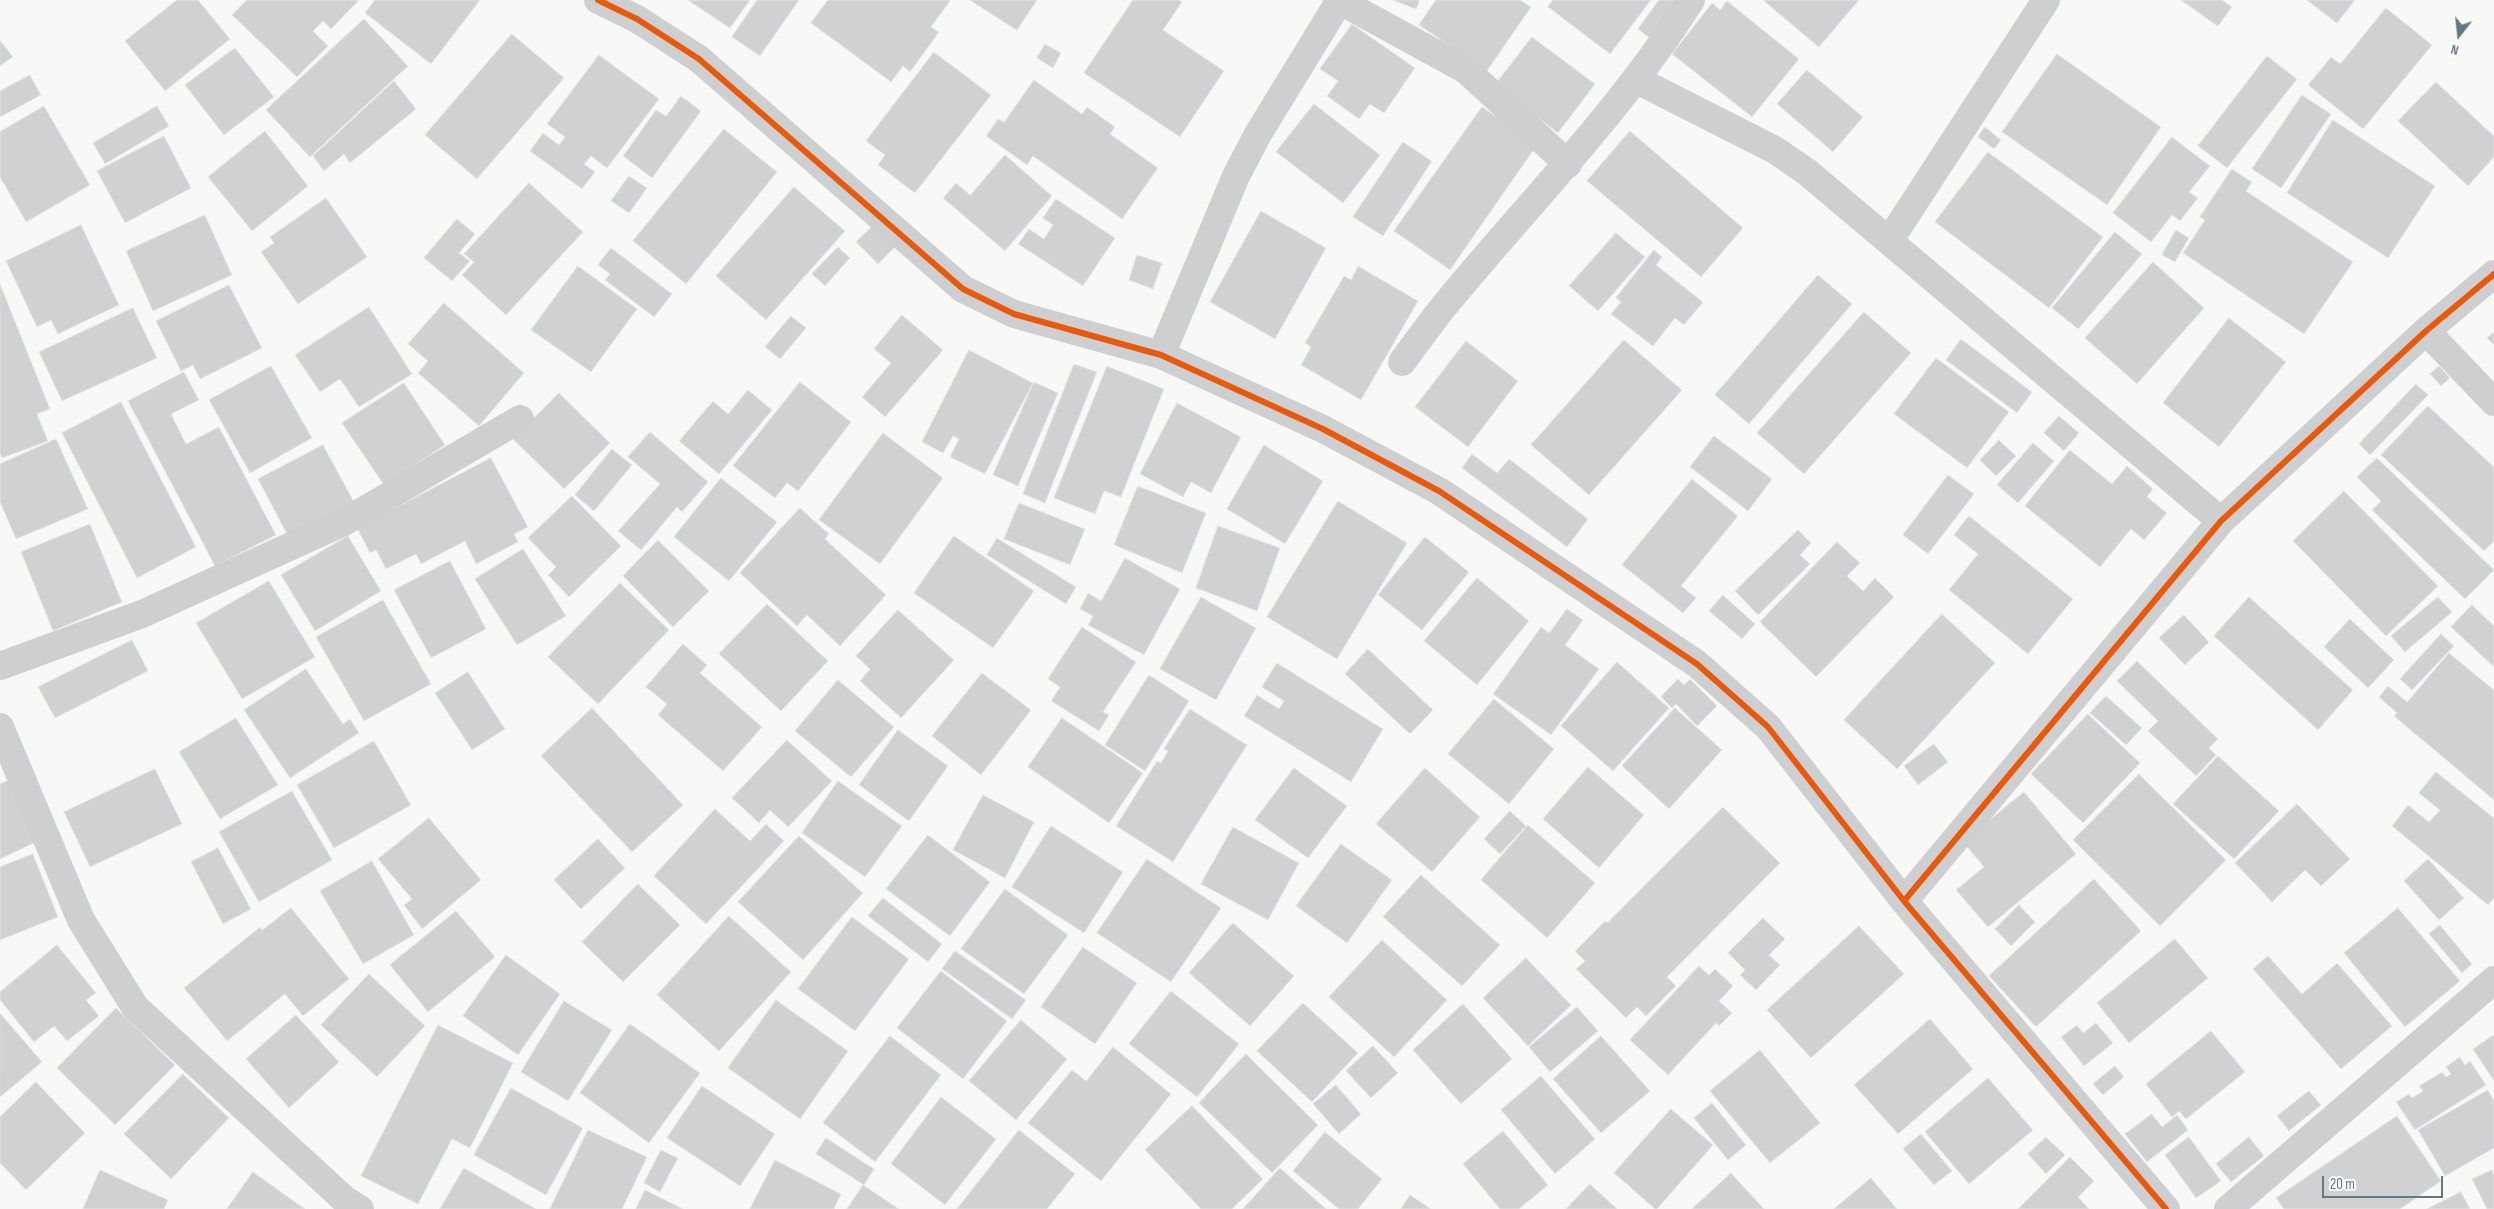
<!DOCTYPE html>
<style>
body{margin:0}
#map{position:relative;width:2494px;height:1209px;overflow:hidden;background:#f8f8f7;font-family:"Sofia Sans Condensed",sans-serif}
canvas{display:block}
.north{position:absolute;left:2434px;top:10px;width:50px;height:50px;-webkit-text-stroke:4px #fff;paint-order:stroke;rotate:196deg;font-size:14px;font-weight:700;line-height:20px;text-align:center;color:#637882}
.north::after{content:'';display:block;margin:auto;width:18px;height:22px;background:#637882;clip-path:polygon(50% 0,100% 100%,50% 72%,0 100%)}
.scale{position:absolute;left:2322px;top:1176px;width:121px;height:22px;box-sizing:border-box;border:2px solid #637882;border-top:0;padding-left:6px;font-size:15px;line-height:18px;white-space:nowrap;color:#637882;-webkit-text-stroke:4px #fff;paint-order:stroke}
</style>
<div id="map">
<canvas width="2494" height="1209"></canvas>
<div class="north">N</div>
<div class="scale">20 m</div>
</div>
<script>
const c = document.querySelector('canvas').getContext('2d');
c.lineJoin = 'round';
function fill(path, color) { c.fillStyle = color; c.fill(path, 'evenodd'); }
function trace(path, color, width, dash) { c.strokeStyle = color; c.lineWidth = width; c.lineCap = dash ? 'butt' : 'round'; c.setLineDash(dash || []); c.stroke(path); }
const building = new Path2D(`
 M177 0H198L230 39 165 91 125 41Z
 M247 0H359L331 29 323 21 313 31 328 46 297 77 232 15Z
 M375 0H480L431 64 365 13Z
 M688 0H750L730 28Z
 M757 0H799L760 56 732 37Z
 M828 0H949L950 1 931 27 939 32 910 72 903 66 891 82 811 23Z
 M970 0H1037L1017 30Z
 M1133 0H1179L1182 2 1163 30 1224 71 1180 137 1084 73Z
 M1393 0H1420L1416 9Z
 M1436 0H1520L1531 7 1487 71 1419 25Z
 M1553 0H1651L1610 54 1548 7Z
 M1659 0H1674L1683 7 1656 43 1638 29Z
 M1763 0H1859L1819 47Z
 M2181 0H2222L2232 7 2218 26Z
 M2307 0H2355L2337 23Z
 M1727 1 1799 59 1752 117 1672 54 1712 3 1720 10Z
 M2386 8 2432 45 2363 129 2308 85 2331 57 2340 64Z
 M364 19 408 66 310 157 266 110Z
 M1352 24 1415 68 1384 113 1370 104 1359 119 1327 96 1338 81 1320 69Z
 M512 34 564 78 477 179 425 135Z
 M1532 37 1595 84 1558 133 1495 85Z
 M0 40 13 57 0 66Z
 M1045 44 1061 53 1053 68 1037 58Z
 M235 48 274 97 224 135 185 85Z
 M934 52 991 95 915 193 878 165 885 155 866 141Z
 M2057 54 2161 127 2107 205 2002 132Z
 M599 55 659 99 607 168 591 156 584 164 595 172 582 189 530 151 543 133 559 145 565 137 547 124Z
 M2267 56 2297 79 2227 168 2198 146Z
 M1807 70 1863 117 1833 152 1777 104Z
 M30 75 41 95 0 117V91Z
 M1034 80 1082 114 1087 107 1115 127 1110 134 1158 168 1122 219 1033 156 1027 165 986 136 998 119 1004 122Z
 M394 81 416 109 350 163 344 154 324 171 313 156Z
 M2436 82 2494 136V157L2468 186 2398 121Z
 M2302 95 2331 114 2281 188 2252 169Z
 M681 96 701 111 652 178 623 156 656 110 666 116Z
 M1314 104 1380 155 1343 203 1276 152Z
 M44 106 90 185 26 222 0 177V132Z
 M157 106 169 126 105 164 93 143Z
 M1482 107 1537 145 1450 270 1394 231Z
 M2333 120 2435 186 2388 258 2287 193Z
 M1985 127 2001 140 1994 149 1978 137Z
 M724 129 777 172 686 284 633 241Z
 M265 131 308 186 252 231 208 177Z
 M1630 131 1743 228 1701 277 1587 181Z
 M164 136 191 188 125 223 97 171Z
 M2172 137 2210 166 2189 192 2198 198 2180 221 2172 215 2151 242 2113 213Z
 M1403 142 1432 161 1383 236 1353 217Z
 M1988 152 2103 237 2049 308 1935 222Z
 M1005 155 1052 196 1005 251 943 198 956 183 970 195Z
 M2232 169 2252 182 2246 191 2353 262 2304 334 2183 253 2205 220 2200 217Z
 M629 176 647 188 629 213 611 201Z
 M529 183 583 232 506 315 462 275 474 262 464 254Z
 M794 187 845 231 766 320 716 276Z
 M326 198 367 257 298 304 261 252 274 243 270 237Z
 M1056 199 1115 238 1083 286 1018 244 1029 229 1044 239 1053 225 1043 218Z
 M1261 211 1326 248 1275 339 1210 302Z
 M205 215 232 275 153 311 126 251Z
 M457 219 475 234 459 253 470 261 452 281 424 258Z
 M877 222 899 243 878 264 856 242Z
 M81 225 119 305 58 334 51 320 37 327 6 261Z
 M2176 230 2189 238 2175 262 2162 255Z
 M2115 232 2142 254 2078 329 2052 308Z
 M1616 233 1645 257 1598 311 1569 286Z
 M838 247 850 258 825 286 812 274Z
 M611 248 672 294 654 317 605 280 610 274 598 265Z
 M1654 250 1662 257 1656 265 1703 302 1684 325 1675 318 1653 346 1611 314 1621 302 1616 298Z
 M1137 255 1162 263 1153 289 1129 280Z
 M2153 262 2204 308 2137 384 2085 338Z
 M578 266 637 309 591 372 531 330Z
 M1358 266 1418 301 1361 400 1301 365 1311 347 1305 343 1344 276 1351 280Z
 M1818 275 1852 304 1749 424 1715 395Z
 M0 284 50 409 37 414 48 441 2 458 0 453Z
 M229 285 262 348 200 379 193 365 181 371 156 321Z
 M444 303 524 373 479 426 418 373 428 361 408 344Z
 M369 307 412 374 359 407 340 379 320 392 295 355Z
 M133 308 157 358 62 401 39 352Z
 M1864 312 1911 353 1804 474 1757 433Z
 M902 315 943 350 885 417 862 397 891 363 874 349Z
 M791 316 806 328 780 359 765 347Z
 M2229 318 2286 362 2219 447 2163 403Z
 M2494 332V345L2487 338Z
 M1961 339 2032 392 2017 413 1946 360Z
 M1624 340 1682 390 1589 495 1531 445Z
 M1466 341 1518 381 1468 447 1415 407Z
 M969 350 1033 383 985 474 950 457 959 439 953 436 943 453 922 442Z
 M1936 358 2009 412 1967 468 1894 414Z
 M1074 364 1097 372 1045 503 1023 494Z
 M271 366 312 438 250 473 209 400Z
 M1107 366 1164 389 1121 497 1104 491 1095 514 1054 498Z
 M2439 366 2450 378 2441 386 2430 374Z
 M184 372 199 400 171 414 186 444 219 427 276 535 215 566 128 401Z
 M800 382 851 422 798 491 787 483 775 498 733 466Z
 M1034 382 1058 393 1018 486 993 475Z
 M404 383 445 445 384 485 342 423Z
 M2416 384 2428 395 2370 455 2359 444Z
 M748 390 772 410 719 474 679 441 713 401 728 414Z
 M559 393 610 443 564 489 513 439Z
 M121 402 196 547 137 578 62 433Z
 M1177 403 1241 437 1211 493 1191 482 1183 497 1140 474Z
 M2428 406 2494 467V541L2484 551 2381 455Z
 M2059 416 2079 433 2064 451 2044 433Z
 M650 432 708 482 682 512 677 507 641 550 618 531 660 484 628 457Z
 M883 433 943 478 880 564 819 520Z
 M1714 436 1772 479 1748 511 1690 467Z
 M56 439 88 509 16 539 0 502V464Z
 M1999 440 2016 456 1996 476 1980 460Z
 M2033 443 2054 461 2018 503 1997 485Z
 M323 445 354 502 288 536 258 479Z
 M1264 445 1323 481 1285 544 1227 509Z
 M612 449 632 465 594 511 575 495Z
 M2070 450 2112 484 2127 466 2153 489 2147 497 2167 513 2144 540 2131 529 2100 567 2025 506Z
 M1472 454 1497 473 1509 459 1588 519 1567 547 1462 468Z
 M491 458 528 527 514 534 518 542 476 564 465 541 421 564 416 554 386 569 376 550 370 553 357 528Z
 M2377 458 2494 570 2465 599 2372 510 2381 501 2357 477Z
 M1948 475 1974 494 1928 554 1903 535Z
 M721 478 777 522 729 581 674 537Z
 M1692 479 1738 516 1681 586 1696 598 1683 613 1622 565Z
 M1138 486 1206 513 1182 573 1114 545Z
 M2344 491 2438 586 2386 636 2293 541Z
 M572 496 621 546 569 597 548 575 556 567 528 538Z
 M1338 501 1407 543 1337 659 1267 617Z
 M1019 503 1085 529 1070 565 1004 539Z
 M800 508 829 534 825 539 886 595 840 646 807 615 797 626 740 573Z
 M1969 516 2073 599 2028 654 1949 590 1978 554 1954 535Z
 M90 524 122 602 53 631 21 552Z
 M1218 526 1280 548 1257 611 1196 588Z
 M1798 530 1811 543 1800 555 1810 564 1758 615 1735 591Z
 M348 536 381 591 315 631 281 575Z
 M954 536 1034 591 993 648 914 593Z
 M1425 537 1469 572 1422 630 1378 595Z
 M997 538 1076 587 1066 604 987 555Z
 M658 540 709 591 673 627 623 576Z
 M1837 542 1860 563 1847 576 1863 591 1875 578 1894 597 1816 677 1760 622Z
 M523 549 566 616 517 645 475 579Z
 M1125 558 1180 589 1144 655 1088 625 1093 616 1080 609 1088 593 1101 601Z
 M450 561 486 629 431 658 394 590Z
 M1477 578 1529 621 1477 685 1424 641Z
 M269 581 315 657 242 699 196 623Z
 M620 583 669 630 598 704 548 657Z
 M1723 595 1755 624 1742 639 1709 611Z
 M1201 597 1256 628 1216 700 1160 669Z
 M2249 597 2353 690 2318 730 2214 636Z
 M2438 597 2452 612 2405 652 2391 636Z
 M383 600 431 684 364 721 316 637Z
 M767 604 828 661 781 711 719 654Z
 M2472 605 2494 626V667L2451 627Z
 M1567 609 1583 620 1565 645 1599 669 1551 735 1493 694 1541 627 1549 633Z
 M898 610 954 660 901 718 860 681 870 669 856 656Z
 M1942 614 1995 663 1897 769 1844 720Z
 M2184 615 2209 642 2185 665 2159 638Z
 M2350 619 2394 660 2368 688 2324 647Z
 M1082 627 1136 662 1103 712 1109 715 1099 731 1051 701 1060 687 1048 679Z
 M2441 634 2454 646 2412 690 2400 679Z
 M132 640 148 671 55 718 38 687Z
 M683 644 707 665 700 673 762 727 723 771 658 715 667 704 646 687Z
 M1368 649 1433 710 1410 734 1345 674Z
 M2449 653 2494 690V800L2394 716 2397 713 2379 697 2388 686 2407 702Z
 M2137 661 2218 739 2209 748 2216 755 2196 776 2148 731 2158 721 2117 681Z
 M1617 662 1669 708 1613 771 1561 726Z
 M1277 663 1383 729 1351 782 1244 716 1257 695 1279 709 1284 701 1262 687Z
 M306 669 343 724 350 719 359 733 290 778 244 710Z
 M468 672 505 729 472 750 435 693Z
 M982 673 1031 710 981 775 932 736Z
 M1149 675 1189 701 1145 771 1105 745Z
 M1678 679 1684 685 1690 679 1717 706 1697 726 1676 704 1672 708 1661 697Z
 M838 680 894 727 851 777 795 731Z
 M2106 696 2142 728 2126 745 2090 713Z
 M1494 699 1554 749 1509 804 1448 754Z
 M592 708 683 805 632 852 541 756Z
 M1675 708 1722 750 1669 809 1622 766Z
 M1190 709 1247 745 1173 862 1116 826 1157 761 1161 763 1168 751 1164 749Z
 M2088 714 2140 763 2083 823 2031 774Z
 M236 718 278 785 220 819 179 752Z
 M1062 718 1143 773 1109 823 1028 767Z
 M898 730 948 766 909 821 859 785Z
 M787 740 832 781 788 827 770 810 759 823 732 798Z
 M374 741 411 805 334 848 297 785Z
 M1934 744 1948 762 1918 785 1904 766Z
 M2218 756 2279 811 2234 859 2173 804Z
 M1588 767 1644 815 1599 868 1543 819Z
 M1294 768 1347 806 1308 858 1255 820Z
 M1425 768 1480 817 1432 872 1376 824Z
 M155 769 182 824 90 867 64 812Z
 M2436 772 2494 818V898L2488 905 2392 826 2408 805 2429 822 2440 810 2419 793Z
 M2139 774 2226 860 2160 926 2073 840Z
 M10 780 38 841 0 859V784Z
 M838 781 902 826 865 877 802 833Z
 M292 791 332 860 259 902 219 832Z
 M2024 792 2076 854 1988 927 1956 890 1984 867 1963 842Z
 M983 795 1034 822 1005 878 953 850Z
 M2297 804 2350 859 2321 886 2305 870 2272 902 2235 863Z
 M1723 807 1780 863 1667 977 1676 986 1646 1016 1637 1007 1626 1018 1576 969 1585 961 1575 951 1605 921 1607 923Z
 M715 809 750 841 766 824 784 841 706 924 654 876Z
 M1510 811 1526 826 1500 854 1484 839Z
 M429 818 481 880 422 929 404 905 412 899 378 859Z
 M1528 825 1595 883 1547 938 1481 880Z
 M1051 826 1123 872 1084 933 1012 887Z
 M1233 827 1299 863 1268 920 1201 884Z
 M928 835 990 882 950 936 886 889Z
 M799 836 863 893 803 960 738 902Z
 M598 839 625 868 581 909 554 880Z
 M1341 844 1392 880 1347 943 1296 906Z
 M218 848 251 909 223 924 191 862Z
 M33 854 58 917 0 940V867Z
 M1147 859 1221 908 1171 982 1097 933Z
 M2428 859 2464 898 2439 920 2404 881Z
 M372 861 414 935 363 964 320 891Z
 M1421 875 1500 945 1462 986 1383 917Z
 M2094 879 2141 931 2036 1027 1989 976Z
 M638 884 680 925 623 982 582 942Z
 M1005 889 1068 935 1024 994 961 949Z
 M883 898 942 944 928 962 868 916Z
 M2019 905 2035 922 2011 946 1995 929Z
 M291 908 349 979 303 1016 285 994 227 1041 184 988 260 927 262 930Z
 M2398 908 2460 981 2405 1027 2344 953Z
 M456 911 495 957 428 1012 390 965Z
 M729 916 791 972 719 1051 657 995Z
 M852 917 909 959 855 1031 798 989Z
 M1763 918 1785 939 1769 955 1780 965 1756 990 1740 975 1745 970 1728 953Z
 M1233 923 1294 976 1250 1026 1189 973Z
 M2440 925 2472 964 2462 973 2429 934Z
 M1859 926 1904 974 1811 1058 1767 1010Z
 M2175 939 2208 978 2129 1043 2097 1003Z
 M1382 940 1447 1000 1394 1057 1329 997Z
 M57 945 96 993 86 1000 99 1016 67 1041 54 1026 34 1042 0 1000V992Z
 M1083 947 1137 983 1095 1044 1041 1007Z
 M955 951 1026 1000 1012 1019 942 969Z
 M506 955 560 994 518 1055 463 1016Z
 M2268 956 2302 994 2337 963 2392 1026 2341 1069 2253 969Z
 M1526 958 1571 1005 1528 1046 1483 998Z
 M1699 966 1709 975 1715 969 1733 986 1719 1001 1732 1013 1719 1026 1716 1023 1668 1075 1630 1040Z
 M941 971 1007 1021 963 1079 897 1028Z
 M369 974 425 1026 377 1077 321 1025Z
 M1171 991 1239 1044 1197 1097 1129 1044Z
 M776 1000 848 1051 800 1119 728 1068Z
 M564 1001 612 1030 568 1101 521 1072Z
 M1303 1003 1358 1053 1312 1102 1257 1051Z
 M1463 1004 1512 1059 1461 1104 1413 1050Z
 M1577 1007 1598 1031 1550 1072 1529 1047Z
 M116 1008 175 1065 115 1125 57 1068Z
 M0 1013 42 1062 0 1097Z
 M296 1015 339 1062 289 1108 246 1059Z
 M1930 1019 1973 1069 1898 1134 1854 1085Z
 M1021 1020 1067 1059 1016 1120 969 1081Z
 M2096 1023 2113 1043 2084 1066 2061 1037 2077 1025 2083 1033Z
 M630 1024 700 1073 649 1143 580 1093Z
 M438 1025 513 1063 470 1148 452 1139 418 1204 361 1176Z
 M2211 1031 2245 1072 2186 1119 2179 1111 2172 1117 2146 1084Z
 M2494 1035V1081L2473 1049Z
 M890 1036 941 1075 875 1162 823 1123Z
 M1601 1036 1650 1091 1601 1133 1553 1079Z
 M1373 1046 1398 1073 1371 1098 1346 1071Z
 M1113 1047 1171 1094 1101 1181 1028 1123 1072 1070 1086 1081Z
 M1760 1050 1820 1123 1770 1163 1710 1091Z
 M1246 1054 1318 1125 1272 1173 1199 1103Z
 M2460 1057 2465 1065 2470 1061 2486 1085 2415 1130 2396 1102 2409 1094 2412 1098 2423 1091 2419 1086 2442 1072 2446 1077 2451 1074 2446 1067Z
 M2115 1066 2124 1077 2103 1095 2093 1084Z
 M183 1074 229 1118 171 1179 124 1134Z
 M1541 1076 1595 1139 1555 1174 1501 1110Z
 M1988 1078 2033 1130 1969 1184 1925 1132Z
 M36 1082 85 1133 26 1190 0 1163V1117Z
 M1336 1085 1361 1114 1339 1134 1313 1104Z
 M702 1086 775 1134 740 1186 667 1138Z
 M511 1088 583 1128 546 1195 474 1155Z
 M2488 1090 2494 1101V1148L2445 1176 2418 1130Z
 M2309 1091 2321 1105 2289 1131 2277 1116Z
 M941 1097 996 1139 945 1205 891 1164Z
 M1712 1103 1746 1145 1728 1160 1694 1118Z
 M1192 1106 1263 1179 1232 1209H1201L1145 1150Z
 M1671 1109 1713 1145 1657 1209H1655L1614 1173Z
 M2152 1114 2162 1127 2177 1115 2188 1130 2147 1162 2125 1134Z
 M2397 1116 2441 1181 2400 1209H2284L2276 1198Z
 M588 1130 647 1157 622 1209H550Z
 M1019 1130 1075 1174 1047 1209H957Z
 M1503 1131 1548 1185 1519 1209H1500L1463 1164Z
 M1325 1132 1382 1179 1358 1209H1339L1293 1171Z
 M1921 1134 1952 1171 1934 1185 1903 1149Z
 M2046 1137 2065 1155 2046 1174 2028 1154Z
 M2189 1137 2221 1181 2196 1198 2165 1155Z
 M2249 1137 2264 1156 2231 1182 2216 1164Z
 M826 1138 874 1169 864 1185 816 1154Z
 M661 1150 678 1158 660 1192 644 1183Z
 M2070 1157 2094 1181 2078 1197 2089 1209H2018Z
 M775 1160 841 1194 834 1209H750Z
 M464 1168 536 1209H440Z
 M1280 1168 1326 1209H1243Z
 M100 1170 168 1200 164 1209H83Z
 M2492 1170 2494 1175V1209H2487L2472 1179Z
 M253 1172 305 1209H227Z
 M1731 1173 1764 1209H1692Z
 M1871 1178 1897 1209H1834Z
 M1590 1184 1617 1209H1566Z
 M863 1185 899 1209H847Z
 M645 1190 683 1209H636Z
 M2461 1192 2470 1209H2427Z
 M1410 1195 1431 1209H1401Z`);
fill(building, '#cfd1d2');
trace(building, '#e7e7e6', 1);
trace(new Path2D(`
 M598 0 637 19 699 59 963 289 1014 314 1161 355 1323 429 1439 491 1697 664 1768 727 1904 901 2166 1209
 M1340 1 1466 70 1568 164
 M1637 80 1775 150 1807 172 2221 521
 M1889 241 2046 0
 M2426 331 2494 402
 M1161 355 1236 176 1258 134 1340 0
 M1402 362C1418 341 1433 319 1450 299 1532 200 1622 109 1691 0
 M0 666 142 614 344 522 520 419
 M0 727 81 920 135 1007 344 1199 360 1209
 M1904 901 2221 521 2426 331 2494 274
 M2228 1209 2494 980`), '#cecfd0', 28);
trace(new Path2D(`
 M598 0 637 19 699 59 963 289 1014 314 1161 355 1323 429 1439 491 1697 664 1768 727 1904 901 2166 1209
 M1904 901 2221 521 2426 331 2494 274`), '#e8590c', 6);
</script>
